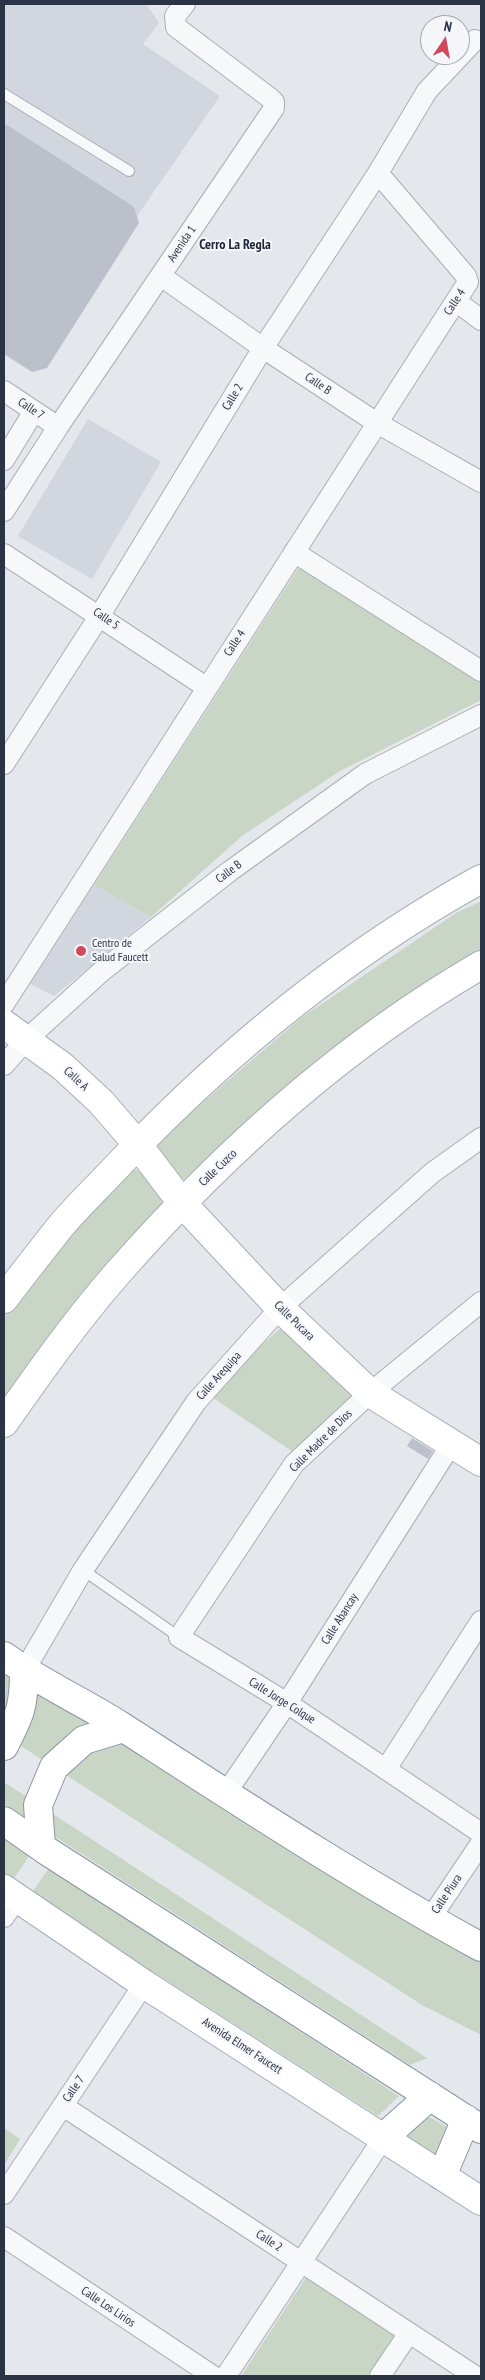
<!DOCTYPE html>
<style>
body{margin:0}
#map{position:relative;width:485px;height:2380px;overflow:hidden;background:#e4e7ec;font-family:"PT Sans Narrow",sans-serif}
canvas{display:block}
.frame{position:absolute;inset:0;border:5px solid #2b3445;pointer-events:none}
.north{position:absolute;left:420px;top:15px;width:50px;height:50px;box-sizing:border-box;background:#f4f6f9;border:1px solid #a4a8b1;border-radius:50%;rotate:12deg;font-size:14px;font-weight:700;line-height:20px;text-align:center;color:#2b3445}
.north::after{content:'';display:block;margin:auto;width:18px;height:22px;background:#d1495b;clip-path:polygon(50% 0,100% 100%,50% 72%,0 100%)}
</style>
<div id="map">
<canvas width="485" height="2380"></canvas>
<div class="frame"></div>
<div class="north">N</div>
</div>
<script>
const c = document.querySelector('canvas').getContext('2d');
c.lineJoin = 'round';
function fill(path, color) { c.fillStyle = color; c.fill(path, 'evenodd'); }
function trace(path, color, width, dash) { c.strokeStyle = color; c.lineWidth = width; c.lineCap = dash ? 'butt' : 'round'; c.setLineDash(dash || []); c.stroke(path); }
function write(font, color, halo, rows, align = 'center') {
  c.font = font + ' "PT Sans Narrow",sans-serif'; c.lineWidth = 4; c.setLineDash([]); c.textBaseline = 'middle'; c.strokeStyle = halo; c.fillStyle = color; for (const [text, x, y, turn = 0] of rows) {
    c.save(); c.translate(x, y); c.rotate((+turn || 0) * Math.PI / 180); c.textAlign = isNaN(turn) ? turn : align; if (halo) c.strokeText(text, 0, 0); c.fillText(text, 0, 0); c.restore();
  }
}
fill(new Path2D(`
 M4 4H146L159 23 143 44 220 96 32 368 4 349Z
 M88 419 161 462 92 579 18 536Z
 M94 885 151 917 54 996 30 984Z`), '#d2d6de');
fill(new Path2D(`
 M301 564 481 679V700L340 771 242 836 151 917 94 885Z
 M481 901V950L329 1057 184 1179 170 1173 154 1144 301 1018 456 913Z
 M134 1169C149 1175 166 1192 161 1209L4 1403V1317L55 1250 125 1170Z
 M284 1325 358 1391 293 1452 213 1398 246 1359Z
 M4 1658 481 1953V2035L422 2005 4 1735Z
 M4 1782 427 2058 410 2065 4 1804Z
 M4 1839 30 1855 13 1880 4 1874Z
 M49 1868 399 2096 378 2116 31 1894Z
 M428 2116 450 2129 443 2150 433 2158 404 2137Z
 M4 2128 20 2139 4 2165Z
 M307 2276 395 2334 367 2376H241Z`), '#c9d6c5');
fill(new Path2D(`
 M4 123 134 207 139 223 47 368 32 372 4 354Z
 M412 1438 433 1451 428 1459 407 1446Z`), '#bbc0ca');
const lane = new Path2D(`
 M4 94 129 171
 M83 1570 179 1637`);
const street = new Path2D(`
 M161 276 263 348 377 423 481 482
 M456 301 481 320
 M4 391 58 427
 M4 460 34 411
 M4 511 58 427 274 108V102L270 98 176 27 175 16 185 4
 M294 552 481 671
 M4 554 206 687
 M4 764 100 615 263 348 378 173 427 91 475 40
 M4 1004 468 282 466 276 378 173
 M4 1065 27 1039 102 971 230 871 365 774 481 715
 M481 1302 370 1393 294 1464 179 1637 287 1703 481 1833
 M24 1671 83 1570 196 1402 280 1308 432 1173 481 1138
 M386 1769 481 1621
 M226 1793 287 1703 452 1443
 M4 1917 17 1898
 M430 1919 481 1843
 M63 2106 475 2376
 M4 2194 144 1984
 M4 2237 213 2376
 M226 2376 384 2137
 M380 2376 409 2333`);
const secondary = new Path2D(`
 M4 1024 62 1066 101 1102 138 1145 182 1203 280 1308 370 1393 481 1462
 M4 1299C22 1275 41 1251 60 1227 79 1204 102 1183 122 1161 228 1050 347 953 481 879
 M4 1423C39 1373 75 1322 116 1275 221 1155 343 1045 481 965`);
const primary = new Path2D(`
 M4 1889 144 1984 481 2201`);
const highway = new Path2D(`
 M4 1656C41 1683 82 1701 121 1726 239 1802 358 1880 481 1947
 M4 1746C20 1715 24 1707 24 1671
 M4 1821 47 1851 481 2129
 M41 1846 38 1805 54 1767 84 1740 123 1728
 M384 2137 430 2096
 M442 2176 466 2119`);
trace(lane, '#a9aeb7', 12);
trace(street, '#a9aeb7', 22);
trace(secondary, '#a9aeb7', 30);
trace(primary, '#a3abb8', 30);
trace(highway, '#8b94a3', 30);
trace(lane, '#f7f8fa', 10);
trace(street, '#f7f8fa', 20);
trace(secondary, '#fff', 28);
trace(primary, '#fff', 28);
trace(highway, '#fff', 28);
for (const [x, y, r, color] of [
 [81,951,6,"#d1495b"]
]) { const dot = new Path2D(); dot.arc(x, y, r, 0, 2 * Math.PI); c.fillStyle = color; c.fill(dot); trace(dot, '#f4f6f9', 2); }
write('12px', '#2b3445', '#f4f6f9', [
 ["Avenida 1",182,244,-56],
 ["Calle 4",455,302,-57],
 ["Calle B",318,384,34],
 ["Calle 2",233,397,-59],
 ["Calle 7",31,409,33],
 ["Calle 5",106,619,34],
 ["Calle 4",235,643,-57],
 ["Calle B",229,872,-37],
 ["Calle A",76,1079,43],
 ["Calle Cuzco",218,1168,-44],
 ["Calle Pucara",294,1321,44],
 ["Calle Arequipa",219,1376,-48],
 ["Calle Madre de Dios",321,1441,-45],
 ["Calle Abancay",340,1619,-58],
 ["Calle Jorge Colque",282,1701,32],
 ["Calle Piura",447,1894,-56],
 ["Avenida Elmer Faucett",242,2046,33],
 ["Calle 7",74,2089,-56],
 ["Calle 2",269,2241,33],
 ["Calle Los Lirios",108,2307,34]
]);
write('12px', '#2b3445', '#f4f6f9', [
 ["Centro de",92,944],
 ["Salud Faucett",92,958]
], 'left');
write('bold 14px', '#1d2536', '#f4f6f9', [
 ["Cerro La Regla",235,245]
]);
</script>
